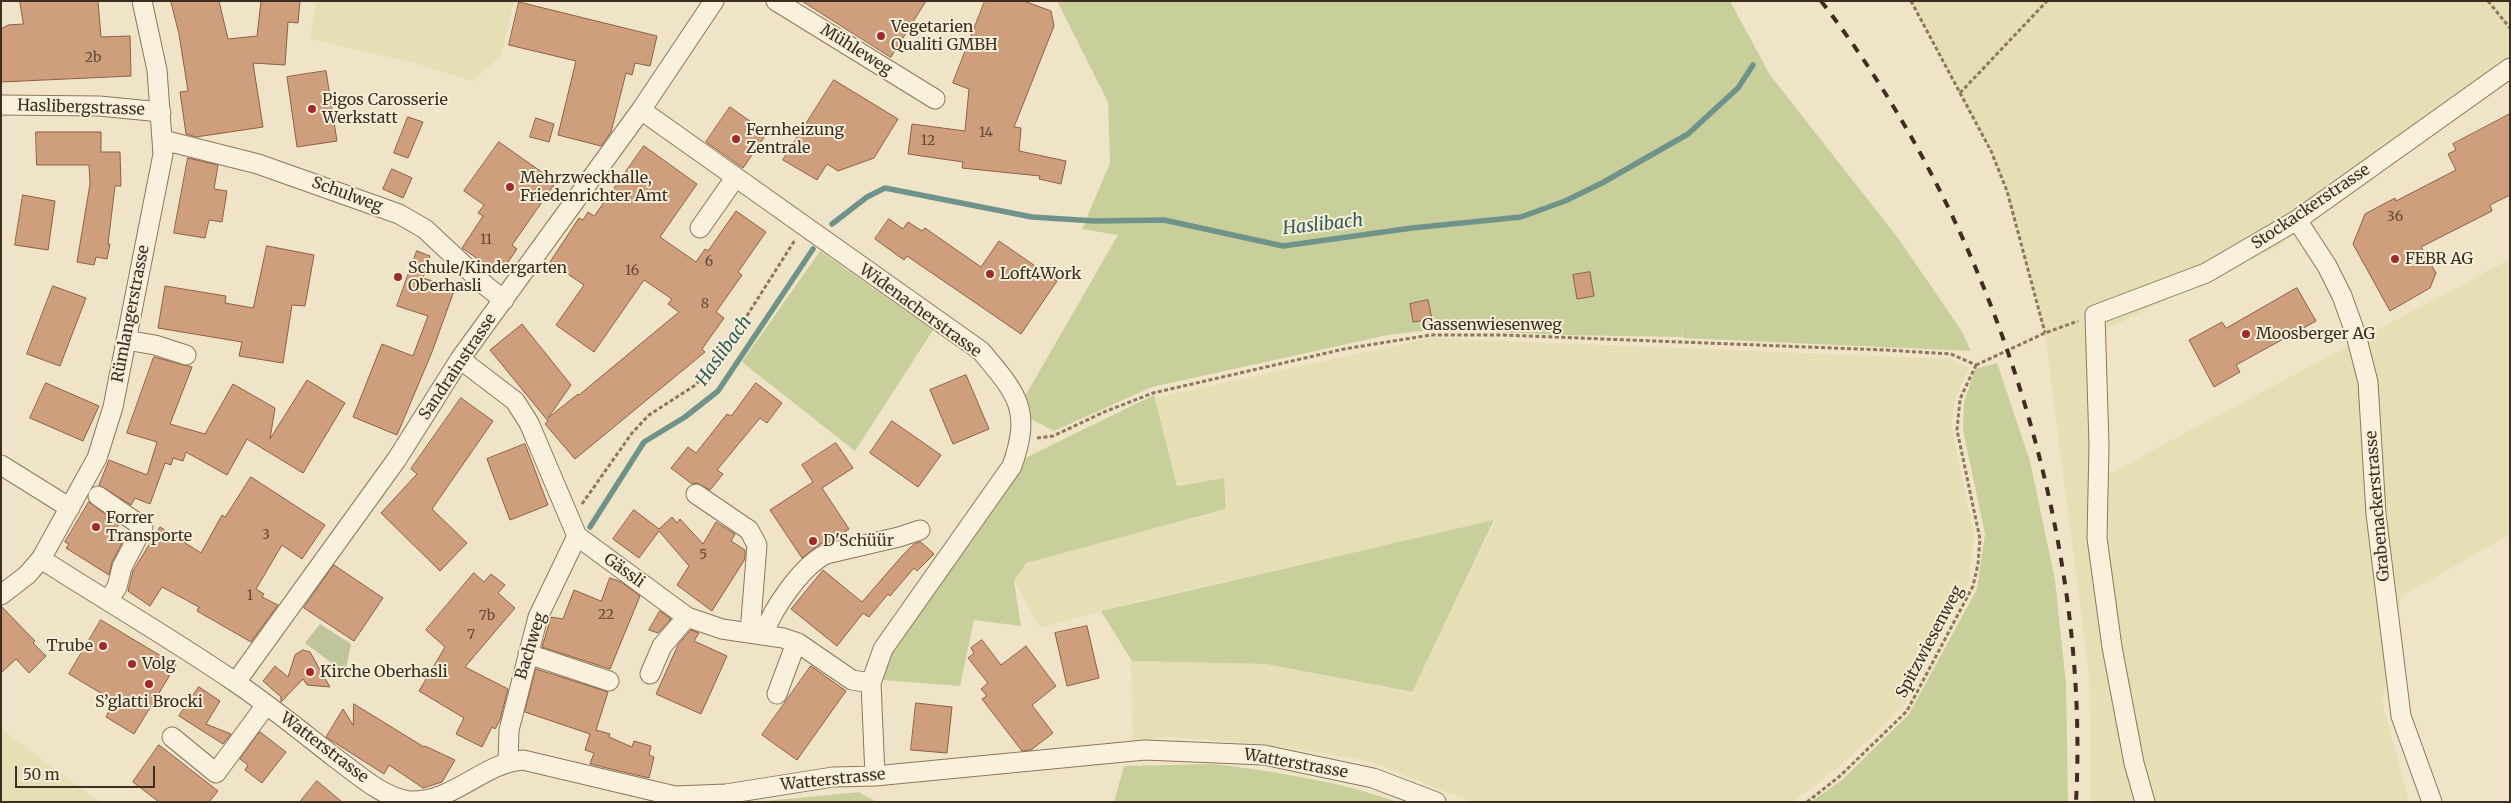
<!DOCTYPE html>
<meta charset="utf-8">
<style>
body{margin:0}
#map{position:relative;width:2511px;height:803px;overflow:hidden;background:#f0e4c8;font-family:Merriweather,serif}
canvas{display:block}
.frame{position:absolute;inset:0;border:2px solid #3d2e20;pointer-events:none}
.scale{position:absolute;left:15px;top:766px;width:140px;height:22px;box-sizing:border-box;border:2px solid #3d2e20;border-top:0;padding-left:6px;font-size:15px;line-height:18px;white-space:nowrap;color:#3d2e20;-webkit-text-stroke:4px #f7eed8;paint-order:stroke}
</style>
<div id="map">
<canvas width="2511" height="803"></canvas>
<div class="frame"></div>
<div class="scale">50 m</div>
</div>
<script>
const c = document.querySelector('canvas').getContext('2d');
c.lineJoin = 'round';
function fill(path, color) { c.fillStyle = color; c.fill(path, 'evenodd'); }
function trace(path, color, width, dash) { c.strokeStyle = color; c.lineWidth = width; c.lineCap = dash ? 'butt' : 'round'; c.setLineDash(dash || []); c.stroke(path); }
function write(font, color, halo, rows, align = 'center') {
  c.font = font + ' Merriweather,serif'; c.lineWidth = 4; c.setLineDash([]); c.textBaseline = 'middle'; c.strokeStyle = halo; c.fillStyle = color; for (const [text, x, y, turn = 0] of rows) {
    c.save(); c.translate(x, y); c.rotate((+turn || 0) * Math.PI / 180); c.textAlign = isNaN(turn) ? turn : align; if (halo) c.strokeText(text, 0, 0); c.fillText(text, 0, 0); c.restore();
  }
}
fill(new Path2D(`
 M316 1H514L501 56 473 81 410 62 310 39Z
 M1911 1H2510V79L2279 246 2102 331 2107 475 2510 259V534L2401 597 2382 701 2409 802H2091L2089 675 2045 333 2007 191 1991 151Z
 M1430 338 1951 359 1969 368 1956 397 1951 424 1974 535 1969 582 1904 705 1846 761 1793 802H1472L1369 761 1264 744 1169 737 1133 742 1131 661 1265 664 1411 693 1496 520 1138 601 1040 628 1015 582 1025 562 1227 510 1224 479 1177 484 1155 398Z
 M1 729 100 802H1Z`), '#e6deb5');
fill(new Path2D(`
 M1057 1H1730L1770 75 1898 238 1961 330 1971 351 1683 338 1681 324 1682 337 1561 335 1440 329 1388 335 1152 387 1054 431 1031 419 1024 398 1118 235 1082 229 1110 163 1108 102Z
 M820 251 933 330 855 451 742 362Z
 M1997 363 2030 461 2055 580 2066 684 2068 802H1811L1842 780 1909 714 1977 589 1985 534 1963 430 1964 403 1975 369Z
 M1154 395 1177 486 1224 478 1226 509 1026 563 1014 581 1021 626 974 620 960 686 883 680 891 650 1013 482 1021 460Z
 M1494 520 1412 692 1266 664 1132 661 1101 611Z
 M1214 764C1276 772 1338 781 1398 802H1114L1124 766Z
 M860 793 877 802H753L860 792Z`), '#c9cf9b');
fill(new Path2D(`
 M320 624 351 644 345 673 305 643Z`), '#bfc49a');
trace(new Path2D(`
 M832 224 867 197 885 188 1032 217 1095 221 1164 220 1283 246 1412 228 1521 217 1565 201 1602 183 1688 134 1738 88 1753 65
 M590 527 644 442 685 417 718 391 813 249`), '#6f938a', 5.5);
const building = new Path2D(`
 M20 1H98L101 37 130 36 131 76 1 82V29L8 25 23 24Z
 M171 1H219L228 39 257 36 261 1H300L298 23 288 22 285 65 253 63 263 127 196 137 186 134 180 92 188 91 179 34Z
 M802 1H926L891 57Z
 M985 1H1024L1051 11 1054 26 1014 127 1021 128 1019 151 1066 161 1061 184 1039 179 1040 176 962 168 963 162 908 154 912 124 965 131 969 89 953 83Z
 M519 2 657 36 650 66 635 63 632 75 626 73 611 132 601 146 558 135 576 61 509 45Z
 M326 71 337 141 297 147 287 77Z
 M834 80 898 119 874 158 838 171 827 164 817 180 783 160Z
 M730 107 767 133 743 168 706 142Z
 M2510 114V195L2490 205 2492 211 2421 247 2436 273 2430 288 2390 311 2353 244 2365 214 2395 198 2396 201 2456 170 2448 154 2456 150 2453 144Z
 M408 117 423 122 408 158 394 153Z
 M536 118 554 124 549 142 530 137Z
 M36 132H101V152H120L121 186H115L108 244H110L107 259 96 257 94 265 77 262 90 184 89 165H37Z
 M499 142 556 182 512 245 517 249 500 274 462 248 483 216 478 213 484 205 464 191Z
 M644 146 697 184 660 237 696 262 705 249 708 251 736 211 766 232 738 272 742 275 716 312 724 318 702 349 705 352 575 459 545 424 548 421 490 350 522 324 571 385 548 418 578 394 579 395 679 312 668 304 672 299 644 280 594 352 556 325 584 285 550 262 579 218 583 220 588 212 594 216Z
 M188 158 218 165 214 189 227 191 222 222 209 220 205 238 174 233Z
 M392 169 412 178 403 198 383 189Z
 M23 195 55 201 48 250 15 245Z
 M889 219 903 229 908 222 922 231 925 228 981 267 999 241 1057 281 1021 334 907 256 904 260 875 239Z
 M267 246 314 255 305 306 292 305 283 363 239 356 242 342 158 328 165 286 226 296 225 303 253 308Z
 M417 251 430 256 423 278 455 288 432 352 397 435 353 417 382 344 413 356 428 316 397 306Z
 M1590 272 1594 296 1577 299 1573 275Z
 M53 286 86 298 60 366 27 354Z
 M2297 288 2316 321 2236 365 2240 372 2214 387 2189 340 2222 322 2226 328Z
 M1428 300 1432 319 1413 322 1410 304Z
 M154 357 192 367 170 424 205 434 233 384 275 408 270 439 307 380 345 403 303 473 247 439 227 475 186 452 183 461 173 458 171 465 165 463 150 504 135 498 131 505 99 485 109 460 147 475 157 442 127 433Z
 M966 375 989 429 953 444 930 390Z
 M46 383 99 406 83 441 30 418Z
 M756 383 782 403 767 423 760 418 717 470 723 474 710 490 697 483 692 484 671 468 688 447 696 453 727 414 731 416Z
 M461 398 493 421 432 509 467 543 440 571 381 513 417 474 411 469Z
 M892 421 941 455 918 487 870 453Z
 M836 443 853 468 822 488 849 529 830 541 820 544 802 558 770 510 813 482 802 465Z
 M525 444 548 505 510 520 487 459Z
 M251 477 325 525 302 559 282 545 256 589 264 594 262 597 278 605 251 642 197 611 199 607 162 587 150 606 128 591 133 571 160 527 201 553 222 515 225 517Z
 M89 502 119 524 112 536 122 543 112 562 109 575 66 548 69 544 65 542Z
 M634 510 659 529 672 517 677 523 680 519 703 544 716 522 735 534 731 541 745 550V559L712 611 677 585 689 566 659 531 639 558 613 539Z
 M921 542 934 554 917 571 914 568 890 596 888 594 869 617 863 613 837 646 791 609 823 570 862 602 902 556 914 544Z
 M334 565 383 598 354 641 304 608Z
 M474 573 484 582 491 574 505 585 498 593 515 608 465 667 508 689 500 720 495 729 492 727 482 747 456 734 464 718 419 691 445 647 426 630Z
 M610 578 621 582 640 596 610 669 542 647 551 617 563 619 574 590 601 601Z
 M1 606 35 641 33 643 46 656 29 673 16 659 1 673Z
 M660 611 671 619 658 633 649 630Z
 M101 620 176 665 134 734 106 717 114 701 69 674Z
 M1087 626 1099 678 1067 686 1055 633Z
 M691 630 699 633 694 641 727 656 701 714 656 694 678 645Z
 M982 640 1001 665 1026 646 1056 686 1032 705 1053 733 1031 750 1022 751 982 699 987 696 981 689 988 683 968 658 974 653 971 648Z
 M303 650 310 652 330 687 307 685 303 679 281 702V697L263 681 275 666 288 677 295 655Z
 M811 666 846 691 797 760 762 735Z
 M536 669 608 692 596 730 610 734 609 737 632 747 634 741 651 746 649 755 654 757 649 778 590 764 594 753 585 750 590 734 525 712Z
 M199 687 220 701 206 724 231 734 223 744 179 716Z
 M916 703 952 707 947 753 911 750Z
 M354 704 424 747 425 746 455 760 442 782 423 788 389 765 384 774 326 737 343 709 353 725Z
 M260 732 286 752 262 783 245 770 248 765 240 759Z
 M159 745 218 791 209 802H159L133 782Z
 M317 781 342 802H300Z`);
fill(building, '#cf9f7d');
trace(building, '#8d5f41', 1);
const minor = new Path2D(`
 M776 1 935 99
 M1 105 99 106 161 112
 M641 110 981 351C1017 394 1032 409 1012 466L883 649 871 683 875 776
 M163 140 258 164 399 214 425 229 486 286 504 300
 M2297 220 2327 266 2342 296 2356 335 2368 382 2376 514 2401 716 2432 802
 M700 228 735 178
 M126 340 155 345 186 355
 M460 359 515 401 529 423 577 536 687 617 722 629 783 638 798 643 852 680 871 683
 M1 465 70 508
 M696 494 749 530 757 545 750 633
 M98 496 143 527 122 567 117 587 108 601
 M41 559C105 600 172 639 235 682 269 705 302 732 334 757 356 773 382 797 409 801 454 803 482 763 523 760L675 796 726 794 833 777 875 776 1145 750 1264 755 1373 778 1436 802
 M1 595 27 575 41 559 97 458 113 407 163 154 157 70 142 1
 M764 634C772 609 802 566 826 554L899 537 920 530
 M528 654 609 681
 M650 674 662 646 687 617
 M236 682 397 459 460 359 641 110 714 1
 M777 694 793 651 798 643
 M172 737 216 773 266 705
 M508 762 509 730 538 617 577 536
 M2145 802 2134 763 2112 647 2097 538 2099 445 2095 315 2206 273 2297 220 2510 68`);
trace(minor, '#8d765c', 21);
trace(new Path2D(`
 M1911 1 1991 151 2007 191 2045 333
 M2488 1 2510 28
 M1960 93 2047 1
 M1976 365 2045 333 2078 321
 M1037 438 1053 436 1104 412 1153 393 1344 349 1431 335H1501L1885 350 1951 354 1976 365
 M582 504 632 433 649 415 694 386 715 366 795 240
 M1807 802 1840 776 1907 711 1973 586 1978 564 1980 539 1957 430 1960 399 1976 365`), '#8d765c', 3, [4, 2.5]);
trace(minor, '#faf1dc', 19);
trace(new Path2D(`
 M1821 1C1989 217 2091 528 2076 802`), '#3d2e20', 4, [9, 9]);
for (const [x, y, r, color] of [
 [881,36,5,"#9e2a2b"],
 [312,109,5,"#9e2a2b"],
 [736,139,5,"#9e2a2b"],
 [510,187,5,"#9e2a2b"],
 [2395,259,5,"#9e2a2b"],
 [990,274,5,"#9e2a2b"],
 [398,277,5,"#9e2a2b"],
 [2246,334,5,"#9e2a2b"],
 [96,527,5,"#9e2a2b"],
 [813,541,5,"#9e2a2b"],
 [103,646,5,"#9e2a2b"],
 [132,664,5,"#9e2a2b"],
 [310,672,5,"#9e2a2b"],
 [149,684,5,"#9e2a2b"]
]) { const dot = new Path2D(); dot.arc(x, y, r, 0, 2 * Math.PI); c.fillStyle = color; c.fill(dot); trace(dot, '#f7eed8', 2); }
write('14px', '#624a37', null, [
 ["2b",93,58],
 ["14",986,133],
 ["12",928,141],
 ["36",2395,217],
 ["11",486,240],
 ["6",709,262],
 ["16",632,271],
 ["8",705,304],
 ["3",266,535],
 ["5",703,555],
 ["1",250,596],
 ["22",606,615],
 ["7b",487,616],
 ["7",471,635]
]);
write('16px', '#3d2e20', '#f7eed8', [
 ["Vegetarien",891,27],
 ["Qualiti GMBH",891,45],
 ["Pigos Carosserie",322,100],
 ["Werkstatt",322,118],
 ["Fernheizung",746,130],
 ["Zentrale",746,148],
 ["Mehrzweckhalle,",520,178],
 ["Friedenrichter Amt",520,196],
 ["FEBR AG",2405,259],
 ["Schule/Kindergarten",408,268],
 ["Oberhasli",408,286],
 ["Loft4Work",1000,274],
 ["Moosberger AG",2256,334],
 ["Forrer",106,518],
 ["Transporte",106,536],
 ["D'Schüür",823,541],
 ["Trube",93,646,"right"],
 ["Volg",142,664],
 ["Kirche Oberhasli",320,672],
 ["S’glatti Brocki",149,702,"center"]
], 'left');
write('16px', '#3d2e20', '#f7eed8', [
 ["Mühleweg",856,50,32],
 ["Haslibergstrasse",81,108,2],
 ["Schulweg",347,195,20],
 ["Stockackerstrasse",2311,207,-34],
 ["Widenacherstrasse",920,311,36],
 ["Rümlangerstrasse",131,314,-79],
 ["Gassenwiesenweg",1492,325],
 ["Sandrainstrasse",458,367,-56],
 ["Grabenackerstrasse",2378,506,-95],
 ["Gässli",624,571,36],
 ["Spitzwiesenweg",1930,642,-62],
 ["Bachweg",531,646,-73],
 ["Watterstrasse",324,748,37],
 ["Watterstrasse",1296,764,10],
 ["Watterstrasse",833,780,-6]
]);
write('italic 18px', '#2f5d5a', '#f7eed8', [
 ["Haslibach",1323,225,-6],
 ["Haslibach",724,351,-54]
]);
</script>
